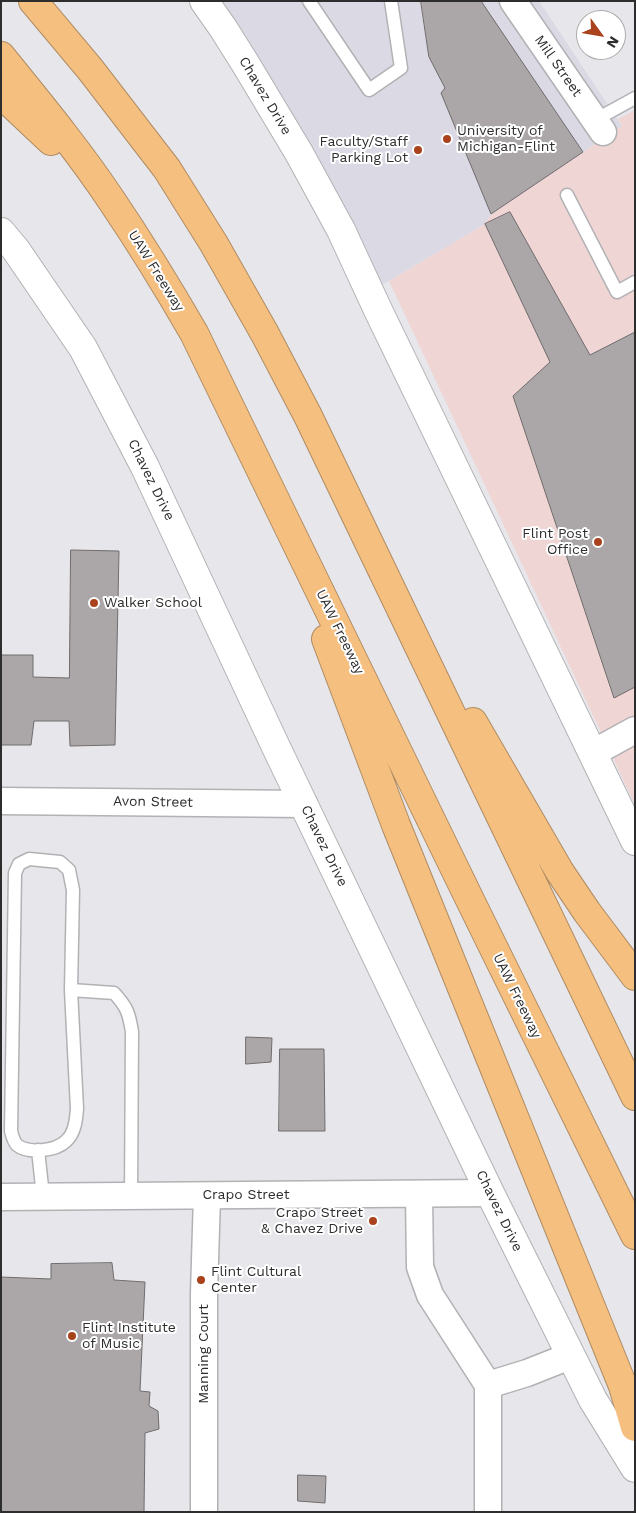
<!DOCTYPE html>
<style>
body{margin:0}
#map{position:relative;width:636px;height:1513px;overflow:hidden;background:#e7e6ea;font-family:"Work Sans",sans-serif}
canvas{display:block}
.frame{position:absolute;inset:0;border:2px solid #2d2d2e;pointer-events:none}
.north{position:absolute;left:576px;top:10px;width:50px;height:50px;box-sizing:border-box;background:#fff;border:1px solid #ababab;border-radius:50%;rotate:122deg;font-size:14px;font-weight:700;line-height:20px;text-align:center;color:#2d2d2e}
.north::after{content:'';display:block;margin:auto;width:18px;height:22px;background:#aa431d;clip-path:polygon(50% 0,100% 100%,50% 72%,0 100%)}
</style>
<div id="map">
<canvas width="636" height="1513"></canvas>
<div class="frame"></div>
<div class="north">N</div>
</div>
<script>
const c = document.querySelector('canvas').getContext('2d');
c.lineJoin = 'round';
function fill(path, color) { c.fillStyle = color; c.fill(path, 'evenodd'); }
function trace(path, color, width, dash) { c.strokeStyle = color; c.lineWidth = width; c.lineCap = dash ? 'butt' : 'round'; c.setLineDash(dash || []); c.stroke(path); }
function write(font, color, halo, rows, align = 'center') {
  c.font = font + ' "Work Sans",sans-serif'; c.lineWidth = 4; c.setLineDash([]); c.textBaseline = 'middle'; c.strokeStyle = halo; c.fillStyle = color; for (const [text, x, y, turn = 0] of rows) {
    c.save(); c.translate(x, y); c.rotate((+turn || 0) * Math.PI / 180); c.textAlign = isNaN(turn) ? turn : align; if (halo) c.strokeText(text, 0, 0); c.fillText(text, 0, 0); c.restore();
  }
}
fill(new Path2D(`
 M635 110V805L389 281 485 224 491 214 622 126 618 119Z`), '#f0d5d5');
fill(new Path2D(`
 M204 1H539L622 126 491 214 485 224 370 292Z`), '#dbd9e4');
const building = new Path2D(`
 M421 1H481L583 152 491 214 441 93 445 88 429 57Z
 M510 212 590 355 635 332V687L614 698 513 396 550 362 485 224Z
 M71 550 119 551 115 745 70 746 69 721H34L31 745H1V655H33V677L69 678Z
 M246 1037 272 1038 271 1062 246 1064Z
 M280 1049H324L325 1131H279Z
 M112 1263 114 1280 145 1282 140 1391 150 1392 149 1406 158 1411 159 1429 145 1433 144 1512H1V1277L51 1279V1264Z
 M298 1475 326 1476 325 1503 298 1501Z`);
fill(building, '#aba7a8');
trace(building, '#706c6d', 1);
const lane = new Path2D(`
 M309 1 369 90 401 68 391 1
 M595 120 635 98
 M567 195 617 292 635 282
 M29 859 60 862 69 870 73 890 71 990 77 1109C76 1120 75 1133 66 1141 56 1151 28 1154 17 1145 14 1142 12 1135 11 1131L15 873 19 864Z
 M71 990 114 993C127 1007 129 1013 132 1032L131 1196
 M38 1150 43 1196`);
const street = new Path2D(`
 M513 1 603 132
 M593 753 635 730
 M1 801 304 804
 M419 1195 420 1267 430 1295 488 1385V1512
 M1 1197 490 1193
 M488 1385 527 1373 570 1356
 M204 1512V1293L207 1196`);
const secondary = new Path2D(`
 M204 1 223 28 245 63 299 153 341 230 378 310 635 841
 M1 232 16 250 83 348 145 467 276 747 490 1193 593 1400 635 1468`);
const highway = new Path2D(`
 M33 1 90 69 167 169 214 244 265 334 308 416 635 1096
 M1 56C39 103 78 150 112 201 141 244 168 288 194 333L471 902 635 1235
 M1 94 51 141
 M326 639 396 825 623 1386 635 1427
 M473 722 560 872 587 912 635 976`);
trace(lane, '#b2b1b4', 15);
trace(street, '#b2b1b4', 29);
trace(secondary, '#b2b1b4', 30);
trace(highway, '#af8c63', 30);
trace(lane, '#fff', 12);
trace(street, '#fff', 26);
trace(secondary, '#fff', 28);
trace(highway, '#f5bf80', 28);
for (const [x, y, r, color] of [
 [447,139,5,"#aa431d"],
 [418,150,5,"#aa431d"],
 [598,542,5,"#aa431d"],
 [94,603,5,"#aa431d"],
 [373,1221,5,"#aa431d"],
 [201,1280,5,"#aa431d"],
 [72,1336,5,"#aa431d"]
]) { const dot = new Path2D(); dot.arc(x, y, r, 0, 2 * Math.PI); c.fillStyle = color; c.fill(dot); trace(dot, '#fff', 2); }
write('14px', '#2d2d2e', '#fff', [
 ["Mill Street",558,66,55],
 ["Chavez Drive",265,96,59],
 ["UAW Freeway",156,271,58],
 ["Chavez Drive",151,480,64],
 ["UAW Freeway",340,632,64],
 ["Avon Street",153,802,1],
 ["Chavez Drive",324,846,64],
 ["UAW Freeway",517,996,64],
 ["Crapo Street",246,1195],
 ["Chavez Drive",499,1211,64],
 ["Manning Court",204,1354,-90]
]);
write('14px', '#2d2d2e', '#fff', [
 ["University of",457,131],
 ["Michigan-Flint",457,147],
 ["Faculty/Staff",408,142,"right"],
 ["Parking Lot",408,158,"right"],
 ["Flint Post",588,534,"right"],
 ["Office",588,550,"right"],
 ["Walker School",104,603],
 ["Crapo Street",363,1213,"right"],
 ["& Chavez Drive",363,1229,"right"],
 ["Flint Cultural",211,1272],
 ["Center",211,1288],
 ["Flint Institute",82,1328],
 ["of Music",82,1344]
], 'left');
</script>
